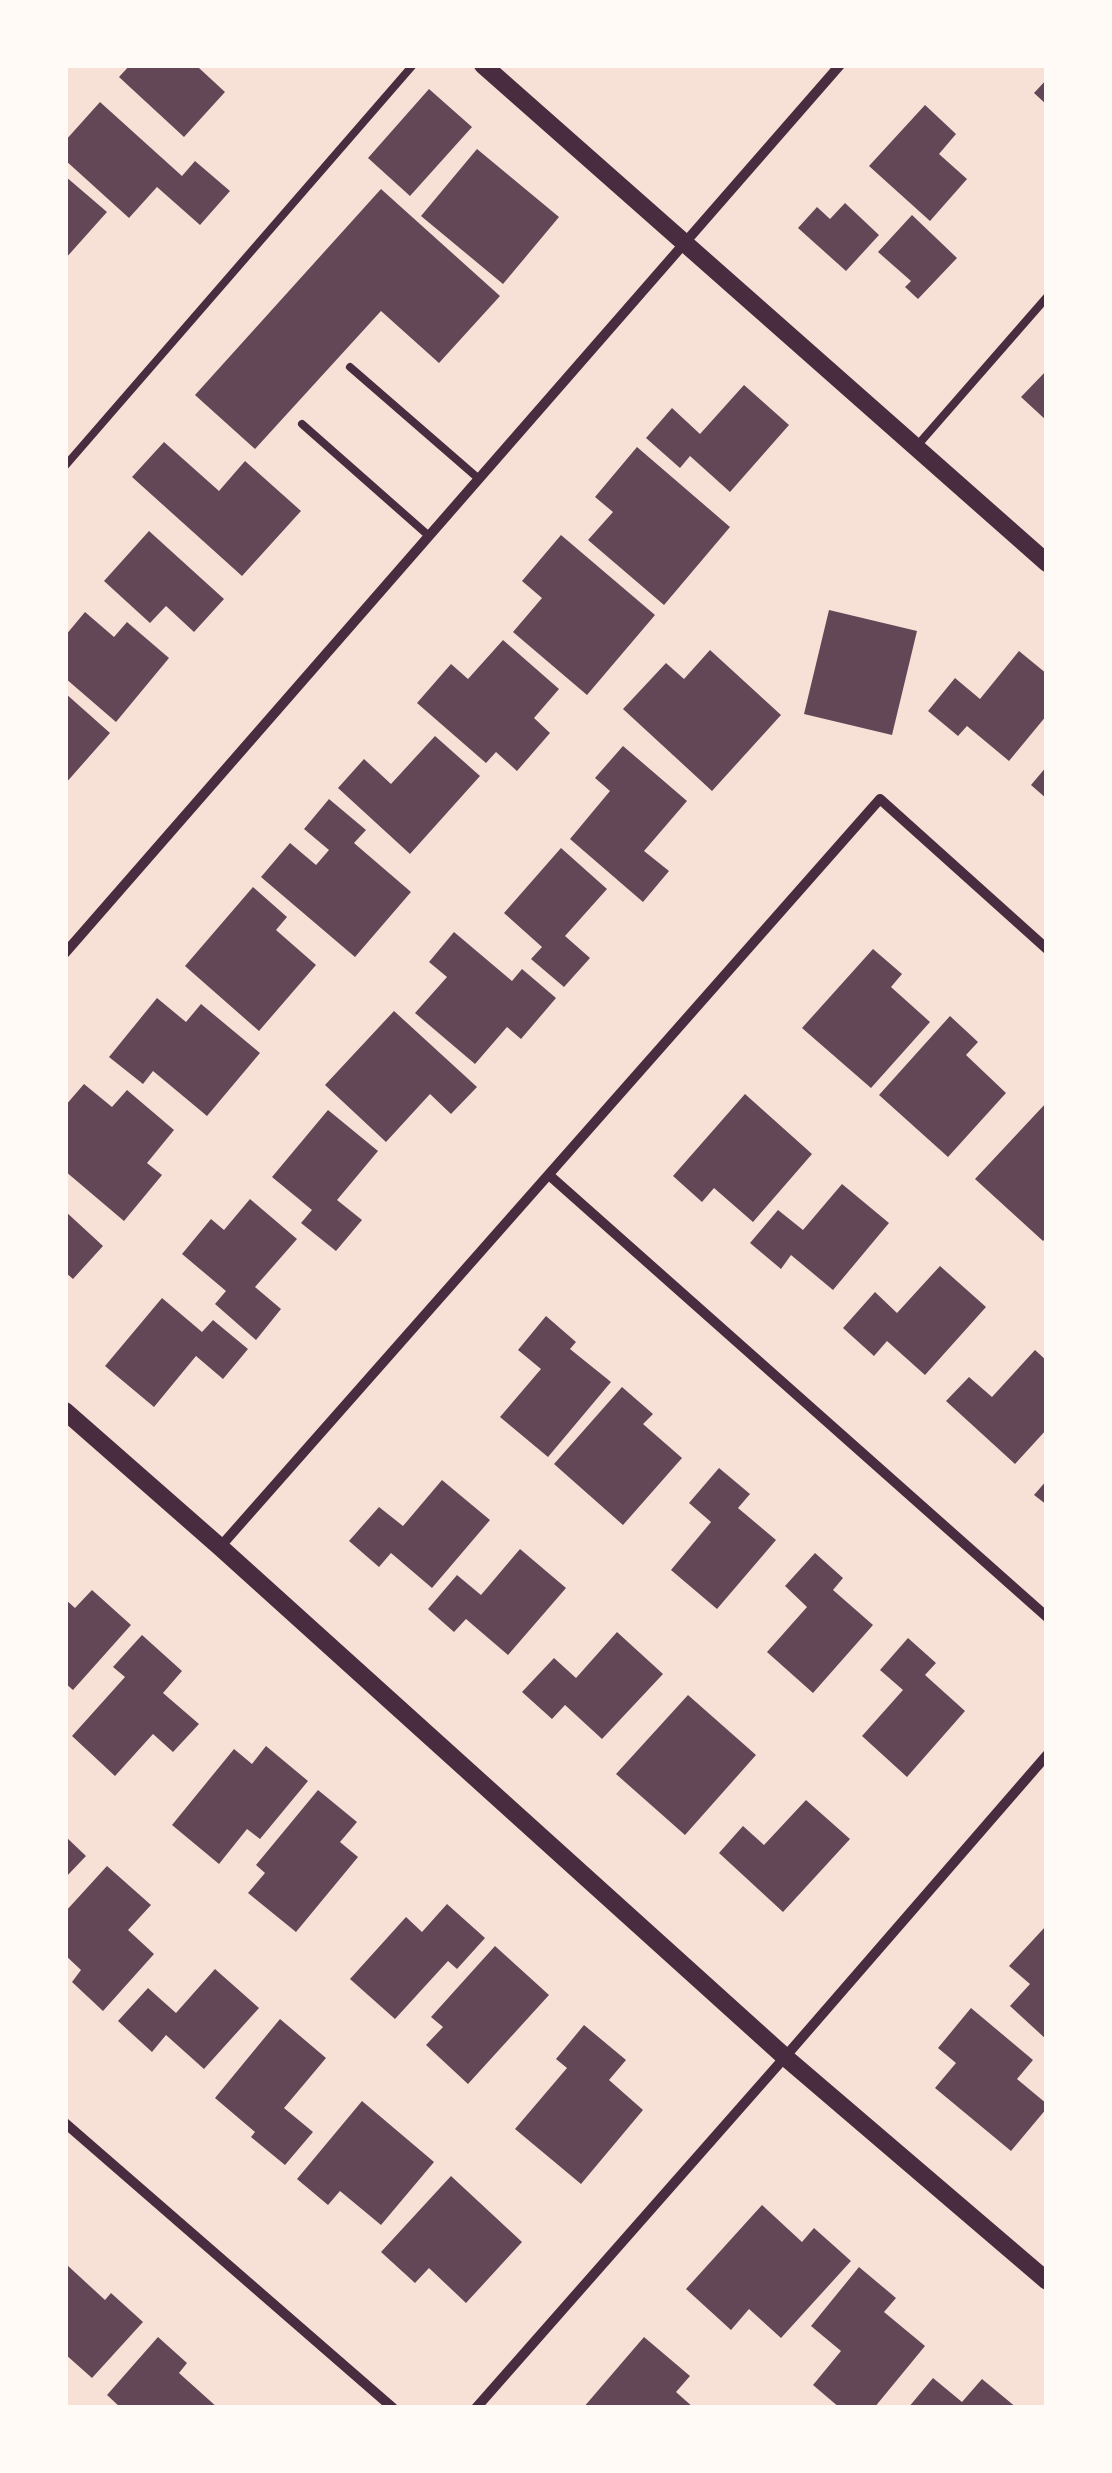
<!DOCTYPE html>
<style>
body{margin:0}
#map{position:relative;width:1112px;height:2473px;overflow:hidden;background:#f7e1d7;font-family:Literata,serif}
canvas{display:block}
.frame{position:absolute;inset:0;border:68px solid #fffaf5;pointer-events:none}
</style>
<div id="map">
<canvas width="1112" height="2473"></canvas>
<div class="frame"></div>
</div>
<script>
const c = document.querySelector('canvas').getContext('2d');
c.lineJoin = 'round';
function fill(path, color) { c.fillStyle = color; c.fill(path, 'evenodd'); }
function trace(path, color, width, dash) { c.strokeStyle = color; c.lineWidth = width; c.lineCap = dash ? 'butt' : 'round'; c.setLineDash(dash || []); c.stroke(path); }
fill(new Path2D(`
 M130 65H202L199 68 225 92 184 137 119 77Z
 M1047 79V105L1034 93Z
 M429 89 472 127 410 196 368 158Z
 M100 102 182 176 195 161 230 191 200 225 157 187 129 218 65 160V141Z
 M925 105 956 134 939 154 967 179 930 221 869 166Z
 M477 149 559 217 503 284 421 216Z
 M65 176 107 212 65 259Z
 M381 189 500 296 439 363 381 311 255 449 195 395Z
 M845 203 879 235 846 271 798 228 817 207 830 219Z
 M912 215 957 258 918 299 905 287 911 281 878 252Z
 M1047 370V421L1021 397Z
 M744 385 789 425 730 492 690 456 680 468 646 438 672 408 700 434Z
 M164 442 219 491 245 461 301 511 242 576 132 477Z
 M637 447 730 527 664 605 588 540 613 512 595 497Z
 M149 531 224 599 194 632 166 606 150 623 104 581Z
 M561 535 655 615 587 695 513 632 542 598 522 581Z
 M829 610 917 631 892 735 804 714Z
 M85 612 114 637 127 622 169 658 116 722 65 678V636Z
 M503 640 559 689 534 718 550 733 517 771 496 752 486 763 417 703 451 664 468 679Z
 M710 650 781 715 712 791 623 709 666 663 684 679Z
 M1019 651 1047 674V715L1009 761 967 726 958 736 928 711 955 678 980 699Z
 M65 693 110 733 65 784Z
 M435 736 480 776 410 854 338 788 364 759 391 784Z
 M623 746 687 801 644 851 669 871 643 902 570 839 610 791 595 778Z
 M1047 766V799L1031 785Z
 M329 799 366 830 354 843 411 892 355 957 261 877 290 843 316 865 329 850 304 829Z
 M561 848 607 889 565 936 590 958 564 987 531 959 542 947 504 913Z
 M253 887 287 917 276 930 316 965 259 1031 185 966Z
 M454 932 512 981 522 969 556 998 521 1039 507 1027 475 1064 415 1013 447 977 429 962Z
 M873 949 902 974 891 987 930 1022 871 1088 802 1028Z
 M157 998 186 1022 201 1004 260 1053 207 1116 153 1071 143 1084 109 1057Z
 M394 1011 477 1087 451 1114 430 1094 386 1142 325 1085Z
 M950 1016 978 1042 966 1055 1006 1093 948 1157 879 1095Z
 M84 1084 112 1107 127 1090 174 1130 147 1163 162 1175 124 1221 65 1171V1106Z
 M745 1094 812 1154 753 1222 714 1188 702 1202 673 1176Z
 M1047 1102V1236L1043 1241 975 1179Z
 M328 1110 378 1151 337 1200 362 1220 336 1251 301 1223 312 1210 272 1177Z
 M842 1184 889 1223 833 1290 791 1255 781 1269 750 1243 778 1210 803 1230Z
 M250 1199 297 1239 255 1287 281 1309 256 1340 215 1304 226 1291 182 1254 211 1219 224 1230Z
 M65 1211 103 1246 73 1279 65 1272Z
 M940 1266 986 1307 925 1375 887 1341 874 1356 843 1328 875 1292 897 1313Z
 M162 1298 202 1332 213 1320 248 1349 223 1379 196 1356 154 1407 105 1366Z
 M546 1316 576 1342 570 1349 611 1382 548 1457 500 1417 541 1369 518 1350Z
 M1035 1350 1047 1361V1429L1015 1464 946 1401 969 1377 992 1397Z
 M622 1387 653 1414 643 1424 682 1458 623 1525 554 1464Z
 M719 1468 750 1494 738 1508 776 1540 717 1609 671 1570 711 1522 689 1503Z
 M442 1480 490 1520 432 1588 391 1553 379 1567 349 1541 379 1507 403 1526Z
 M1047 1480V1505L1034 1495Z
 M520 1549 566 1588 508 1655 466 1619 454 1632 428 1609 457 1575 481 1595Z
 M815 1553 843 1578 833 1590 873 1625 813 1693 767 1652 807 1607 785 1586Z
 M92 1590 131 1625 73 1690 65 1683V1599L75 1608Z
 M617 1632 663 1674 602 1739 565 1705 552 1719 522 1692 554 1658 576 1678Z
 M142 1635 182 1671 163 1693 199 1724 173 1752 153 1734 115 1776 72 1736 125 1677 113 1667Z
 M908 1638 936 1663 925 1675 965 1711 907 1777 862 1736 903 1690 880 1670Z
 M688 1695 756 1755 685 1835 616 1774Z
 M266 1746 308 1781 260 1839 247 1829 219 1864 172 1825 234 1749 252 1764Z
 M318 1790 357 1822 340 1842 358 1857 296 1932 248 1893 265 1873 256 1865Z
 M806 1800 850 1839 783 1912 719 1853 743 1826 764 1845Z
 M65 1836 86 1856 65 1878Z
 M107 1866 151 1905 128 1930 154 1954 103 2011 72 1982 81 1970 65 1955V1912Z
 M447 1904 485 1938 457 1969 448 1961 395 2019 350 1979 406 1917 422 1932Z
 M1045 1927 1047 1929V2040L1010 2006 1030 1984 1009 1966Z
 M495 1946 549 1995 468 2084 426 2045 443 2027 431 2017Z
 M215 1969 259 2008 204 2069 166 2035 152 2052 118 2021 148 1988 176 2013Z
 M971 2008 1033 2060 1017 2079 1047 2104V2108L1011 2151 935 2088 956 2063 938 2048Z
 M280 2019 326 2058 284 2108 313 2132 285 2165 251 2137 255 2132 215 2098Z
 M584 2025 626 2060 609 2080 643 2110 581 2184 515 2129 567 2068 556 2059Z
 M362 2101 434 2162 381 2225 340 2191 328 2205 297 2179Z
 M451 2176 522 2242 466 2303 429 2268 415 2283 381 2252Z
 M762 2205 802 2242 814 2228 851 2261 781 2338 749 2309 731 2330 686 2289Z
 M67 2265 105 2300 111 2293 143 2322 92 2378 65 2354Z
 M859 2267 896 2298 884 2312 925 2346 874 2408H840L813 2385 841 2351 811 2326Z
 M158 2337 187 2363 179 2373 218 2408H121L107 2395Z
 M644 2337 690 2376 676 2392 694 2408H583Z
 M933 2378 962 2402 982 2379 1017 2408H908Z`), '#644757');
trace(new Path2D(`
 M350 367 479 479
 M302 424 429 536
 M916 447 1047 297
 M65 466 413 65`), '#4a2c40', 8);
trace(new Path2D(`
 M65 953 840 65
 M549 1175 1047 1617
 M220 1547 880 799 1047 949
 M65 2123 393 2408
 M476 2408 785 2057 1047 1755`), '#4a2c40', 10);
trace(new Path2D(`
 M483 65 1047 563
 M65 1411 220 1547 785 2057 1047 2281`), '#4a2c40', 18);
</script>
